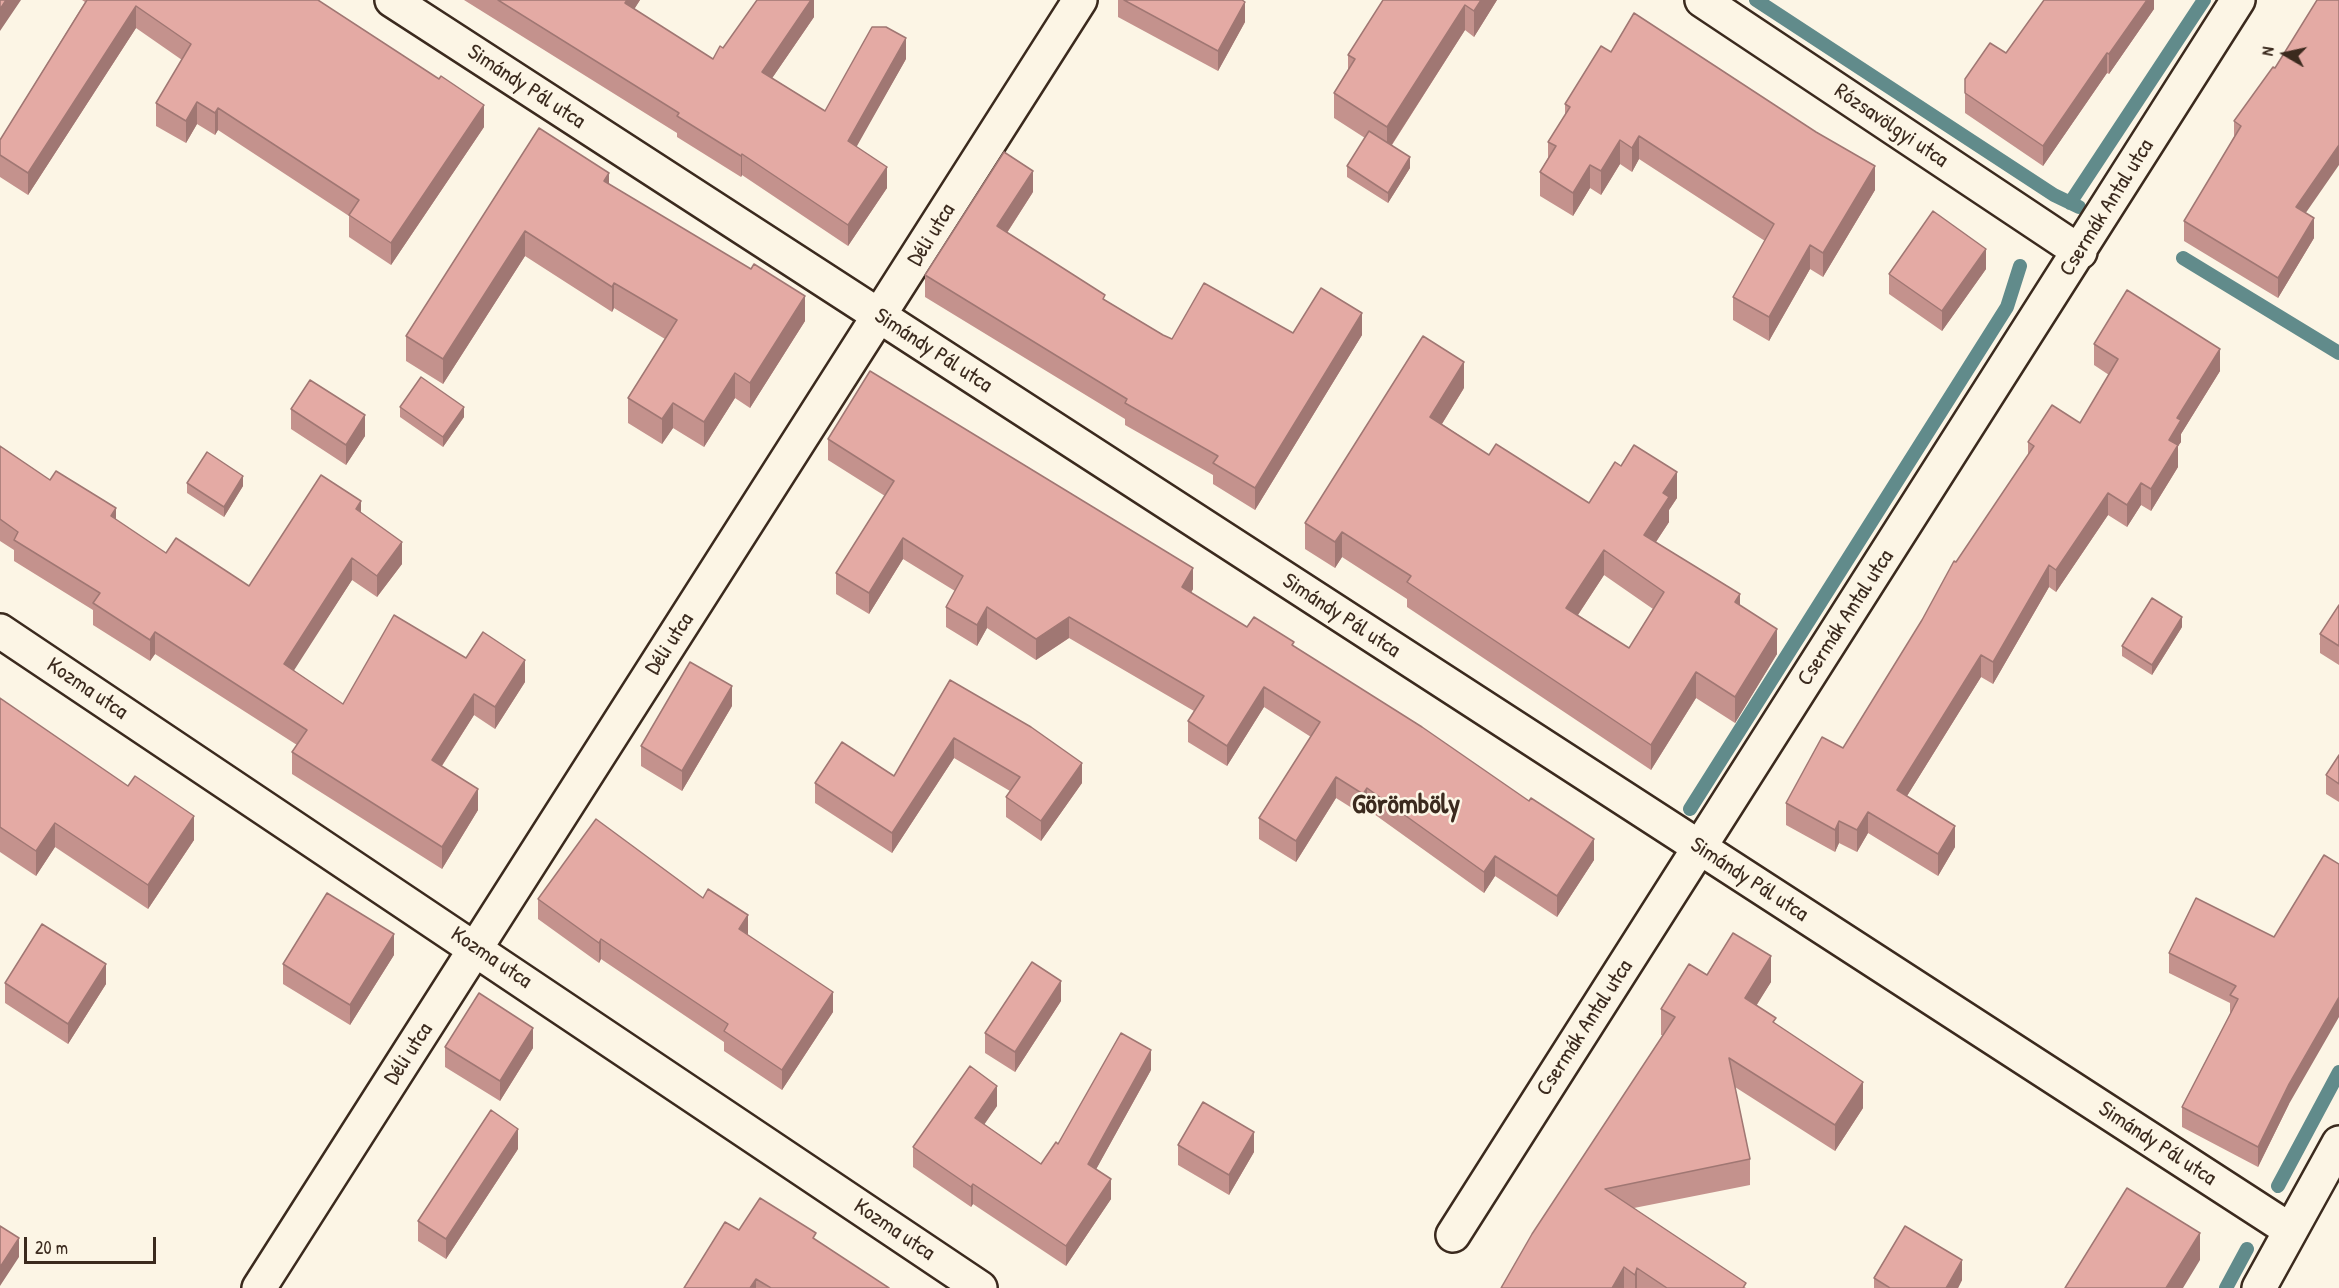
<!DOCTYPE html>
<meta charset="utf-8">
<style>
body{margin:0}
#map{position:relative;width:2339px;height:1288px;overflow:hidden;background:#fcf5e5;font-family:"Patrick Hand",sans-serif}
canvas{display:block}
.north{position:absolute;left:2255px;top:24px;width:60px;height:60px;-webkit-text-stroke:4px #fcf5e5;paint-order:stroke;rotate:279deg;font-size:16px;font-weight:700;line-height:24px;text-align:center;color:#3b2a1e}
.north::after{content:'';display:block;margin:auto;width:21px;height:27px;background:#3b2a1e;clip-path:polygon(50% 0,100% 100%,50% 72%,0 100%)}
.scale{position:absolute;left:24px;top:1237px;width:132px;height:27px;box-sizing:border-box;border:3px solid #3b2a1e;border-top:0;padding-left:8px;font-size:18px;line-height:21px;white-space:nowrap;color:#3b2a1e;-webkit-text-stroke:4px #fcf5e5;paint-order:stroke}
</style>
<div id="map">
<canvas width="2339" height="1288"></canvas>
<div class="north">N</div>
<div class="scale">20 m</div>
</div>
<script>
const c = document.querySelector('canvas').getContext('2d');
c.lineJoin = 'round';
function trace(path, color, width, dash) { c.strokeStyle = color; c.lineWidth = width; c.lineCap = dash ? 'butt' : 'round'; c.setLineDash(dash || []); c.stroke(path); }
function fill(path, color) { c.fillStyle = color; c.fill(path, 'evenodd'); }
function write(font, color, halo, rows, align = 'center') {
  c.font = font + ' "Patrick Hand",sans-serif'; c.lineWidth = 5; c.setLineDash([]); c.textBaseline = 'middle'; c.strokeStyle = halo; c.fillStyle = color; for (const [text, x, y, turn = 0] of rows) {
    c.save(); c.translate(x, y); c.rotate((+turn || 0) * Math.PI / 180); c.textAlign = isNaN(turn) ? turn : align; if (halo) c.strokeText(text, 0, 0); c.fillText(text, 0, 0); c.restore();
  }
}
trace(new Path2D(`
 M1756 0 2054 195 2079 207
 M2070 203 2204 0
 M2183 258 2339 353
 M1690 809 2007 307 2020 266
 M2278 1186 2339 1072
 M2226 1288 2247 1249`), '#618b8b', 14);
const street = new Path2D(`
 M392 0 2290 1230
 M1702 0 2080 252
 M0 631 980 1288
 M1453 1235 2238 0
 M259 1288 1080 0
 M2259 1288 2339 1143`);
trace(street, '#3b2a1e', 38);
trace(street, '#fcf5e5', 33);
fill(new Path2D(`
 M82 0H318L484 127 391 265 349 237V216L218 130 215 135 197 124 186 143 156 126V103L182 60 136 28 28 195 0 177V140L85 2Z
 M464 0H640L634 9 713 59 723 48 814 0V17L772 78 825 111 906 59 856 146 887 188 848 246 742 175 741 177 677 137V133Z
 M1118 0H1242L1245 22 1218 71 1118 17Z
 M1383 0H1497L1474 37 1465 30 1392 145 1410 168 1388 203 1347 177V166L1365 138 1334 118V93L1348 70V55Z
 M2154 0V9L2109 74 2107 73 2043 166 1965 113V79L2006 53Z
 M1611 52 1875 190 1823 277 1810 269 1769 341 1733 320V297L1765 241 1639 159 1632 172 1620 164 1601 195 1590 188 1573 216 1540 196V172L1548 158V142L1565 115V104Z
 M2275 68 2306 213 2314 238 2278 298 2184 241V221L2234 137V121Z
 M539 128 609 184 805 321 750 408 735 398 704 447 673 428 662 444 628 423V398L665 339 614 308 612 312 525 256 443 384 406 361V336Z
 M1033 192 1007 233 1105 300 1163 335 1172 339 1293 333 1362 335 1255 510 1213 484V475L1125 425V419L925 297V275Z
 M1986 269 1942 331 1889 294V274Z
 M2094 344 2220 371 2181 434V442L2178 446V467L2151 511 2141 505 2127 527 2108 515 2056 592 2049 587 1993 684 1981 677 1907 796 1955 847 1938 876 1868 833 1857 852 1839 843 1835 852 1786 825V803L1843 748 1922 620 1956 562 2028 455V442L2080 423 2109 375 2094 365Z
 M1464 388 1442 424 1489 455 1589 503 1677 498 1669 510V522L1656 542 1740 606 1777 654 1735 723 1696 698 1651 770 1407 607V599L1342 557 1335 568 1305 549V523ZM1604 575 1653 609 1629 648 1578 615Z
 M400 407 464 417 443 447 400 417Z
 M291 409 365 436 346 465 291 429Z
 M828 439 1193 589 1191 593 1247 627 1294 646 1594 860 1557 917 1495 876 1484 893 1367 809 1363 815 1336 798 1296 862 1259 839V818L1311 737 1264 707 1227 766 1188 742V721L1194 711 1069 638 1036 660 987 628 977 646 946 627V607L955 591 903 559 869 614 836 594V573L885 496 828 460Z
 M0 446 50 480 116 520 166 553 249 586 361 513 402 564 377 597 352 580 293 670 343 704 466 658 525 682 495 729 474 715 442 766 478 810 442 869 292 774V752L297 745 155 654 150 661 93 625V610L14 561V550L0 541Z
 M187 483 243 486 224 517 187 493Z
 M2339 605V665L2320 653V634Z
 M2182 627 2152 675 2122 656V646Z
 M950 680 1082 783 1041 841 1006 817V797L1010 791 954 758 892 853 815 803V783L894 776Z
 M0 698 194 840 148 909 55 847 36 876 0 852Z
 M732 706 682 791 641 766V746Z
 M2339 755V802L2326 794V775Z
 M2196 898 2289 1104 2258 1167 2182 1127V1107L2230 1014V1003L2169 973V953Z
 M538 899 748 935 833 1012 782 1090 724 1051V1042L601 959 599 963 538 919Z
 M394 955 350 1025 283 984V964Z
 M1707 975 1771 982 1756 1005 1863 1108 1835 1151 1735 1087 1750 1159V1185L1634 1208 1746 1288H1501L1663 1035H1661V1009Z
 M5 983 106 984 68 1044 5 1003Z
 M1061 1001 1015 1072 985 1053V1033Z
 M445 1047 533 1048 500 1101 445 1067Z
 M1151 1070 1096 1169 1111 1199 1066 1266 973 1204 971 1207 913 1167V1147L997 1106 984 1124 1041 1164 1058 1144Z
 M1178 1145 1254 1152 1229 1195 1178 1165Z
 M518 1149 446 1259 418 1241V1221Z
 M739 1230 816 1240 889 1288H684Z
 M1874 1278 1962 1280 1958 1288H1874Z`), '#c4928d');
fill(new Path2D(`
 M6 0H21L0 31V9Z
 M627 0H640L625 24V3Z
 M811 0H814V17L762 93V72Z
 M1481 0H1497L1474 37V11Z
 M2147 0H2154V9L2109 74V54Z
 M1245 2V22L1218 71V51Z
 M1465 5V30L1387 152V127Z
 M136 6V28L28 195V173Z
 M906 38V59L848 162V141Z
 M2107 53V73L2043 166V146Z
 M197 102V124L186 143V121Z
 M484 105V127L391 265V243Z
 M218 108V130L215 135V113Z
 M1639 136V159L1632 172V148Z
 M1620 140V164L1601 195V171Z
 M2339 145V165L2296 227V207Z
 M742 154V175L741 177V156Z
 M1410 157V168L1388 203V193Z
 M1590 165V188L1573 216V193Z
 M1875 166V190L1823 277V253Z
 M887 167V188L848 246V225Z
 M1033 171V192L997 248V226Z
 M609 173V198L604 181Z
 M2314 218V238L2278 298V278Z
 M525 231V256L443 384V359Z
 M1810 245V269L1769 341V317Z
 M1986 249V269L1942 331V311Z
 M614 283V308L612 312V287Z
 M805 296V321L750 408V383Z
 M1362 313V335L1255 510V488Z
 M2220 349V371L2181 434V442L2178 446V467L2151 511V489L2177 418Z
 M1464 362V388L1430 443V417Z
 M735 373V398L704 447V422Z
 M673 403V428L662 444V419Z
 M464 407V417L443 447V437Z
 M365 415V436L346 465V445Z
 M1677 472V498L1669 510V522L1644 560V535L1663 493Z
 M243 476V486L224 517V507Z
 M2141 483V505L2127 527V505Z
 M2108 493V515L2056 592V570Z
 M361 501V522L356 509Z
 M116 508V529L111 516Z
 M1342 532V557L1335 568V542Z
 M903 538V559L869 614V593Z
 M402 542V564L377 597V576Z
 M1604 550V575L1566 633V608Z
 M352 558V580L284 686V664Z
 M2049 565V587L1993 684V662Z
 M1193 568V589L1182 608V587Z
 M1740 594V619L1735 602Z
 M987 607V628L977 646V625Z
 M1069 617V638L1036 660V639Z
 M2182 617V627L2152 675V665Z
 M1777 629V654L1735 723V697Z
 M155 632V654L150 661V640Z
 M1981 655V677L1897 812V790Z
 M525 660V682L495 729V707Z
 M1696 672V698L1651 770V745Z
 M732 686V706L682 791V771Z
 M1264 687V707L1227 766V746Z
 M474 694V715L432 781V760Z
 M954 738V758L892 853V833Z
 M1082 763V783L1041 841V821Z
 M1336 777V798L1296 862V841Z
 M1367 788V809L1363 815V794Z
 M478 789V810L442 869V847Z
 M1868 812V833L1857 852V830Z
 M194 816V840L148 909V885Z
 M1839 821V843L1835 852V830Z
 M55 823V847L36 876V851Z
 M1955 826V847L1938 876V854Z
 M1594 839V860L1557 917V896Z
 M1495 856V876L1484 893V872Z
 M748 915V935L739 929Z
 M394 934V955L350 1025V1005Z
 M601 939V959L599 963V943Z
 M1771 956V982L1745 1024V998Z
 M106 964V984L68 1044V1024Z
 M1061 981V1001L1015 1072V1052Z
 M833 992V1012L782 1090V1070Z
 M2339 997V1017L2289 1104 2258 1167V1147L2289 1084Z
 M533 1028V1048L500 1101V1081Z
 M1151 1050V1070L1088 1184V1164Z
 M1863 1082V1108L1835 1151V1125Z
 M997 1086V1106L975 1138V1118Z
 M518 1129V1149L446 1259V1239Z
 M1254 1132V1152L1229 1195V1175Z
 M1111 1179V1199L1066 1266V1246Z
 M973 1184V1204L971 1207V1187Z
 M2200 1233V1260L2183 1288H2166Z
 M19 1238V1257L0 1286V1267Z
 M1962 1260V1280L1958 1288H1946Z
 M1624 1267V1288H1612Z
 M1637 1268V1288H1635V1275Z
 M756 1279V1288H750Z`), '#a07773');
const building = new Path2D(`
 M0 0H6L0 9Z
 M87 0H318L439 79 441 76 484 105 391 243 349 215 359 200 218 108 215 113 197 102 186 121 156 103 191 44 136 6 28 173 0 155V140Z
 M498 0H627L625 3 713 59 720 46 723 48 757 0H811L762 72 825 111 872 27H886L906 38 848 141 887 167 848 225 742 154 741 156 677 116 679 113Z
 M1124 0H1242L1245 2 1218 51Z
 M1383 0H1481L1474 11 1465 5 1387 127 1334 93 1355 59 1348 55Z
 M2044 0H2147L2109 54 2107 53 2043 146 1965 93V79L1990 43 2006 53Z
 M2317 0H2339V145L2296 207 2314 218 2278 278 2184 221 2241 126 2234 121 2273 67 2275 68Z
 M1634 13 1816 132 1875 166 1823 253 1810 245 1769 317 1733 297 1774 224 1639 136 1632 148 1620 140 1601 171 1590 165 1573 193 1540 172 1556 146 1548 142 1570 107 1565 104 1601 46 1611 52Z
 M539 128 609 173 604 181 751 269 754 264 805 296 750 383 735 373 704 422 673 403 662 419 628 398 677 320 614 283 612 287 525 231 443 359 406 336Z
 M1369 131 1410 157 1388 193 1347 166Z
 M1004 152 1033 171 997 226 1105 295 1103 299 1163 335 1172 339 1204 283 1293 333 1321 288 1362 313 1255 488 1213 463 1218 456 1125 403 1127 399 925 275Z
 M1933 211 1986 249 1942 311 1889 274Z
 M2127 290 2220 349 2177 418 2181 420 2169 440 2178 445 2151 489 2141 483 2127 505 2108 493 2056 570 2049 565 1993 662 1981 655 1897 790 1955 826 1938 854 1868 812 1857 830 1839 821 1835 830 1786 803 1822 737 1843 748 1922 620 1954 561 1956 562 2034 446 2028 442 2052 405 2080 423 2118 359 2094 344Z
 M1423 336 1464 362 1430 417 1489 455 1496 444 1589 503 1615 462 1621 466 1634 445 1677 472 1663 493 1669 497 1644 535 1740 594 1735 602 1777 629 1735 697 1696 672 1651 745 1407 582 1411 576 1342 532 1335 542 1305 523ZM1604 550 1664 592 1629 648 1566 608Z
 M870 371 1193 568 1182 587 1247 627 1254 617 1294 642 1292 645 1422 727 1529 801 1531 798 1594 839 1557 896 1495 856 1484 872 1367 788 1363 794 1336 777 1296 841 1259 818 1320 722 1264 687 1227 746 1188 721 1204 696 1069 617 1036 639 987 607 977 625 946 607 963 576 903 538 869 593 836 573 894 481 828 439Z
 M421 377 464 407 443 437 400 407Z
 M310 380 365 415 346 445 291 409Z
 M0 446 50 480 56 471 116 508 111 516 166 553 176 538 249 586 321 475 361 501 356 509 402 542 377 576 352 558 284 664 343 704 394 615 466 658 483 632 525 660 495 707 474 694 432 760 478 789 442 847 292 752 307 730 155 632 150 640 93 603 100 593 14 540 18 532 0 519Z
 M207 452 243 476 224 507 187 483Z
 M2152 598 2182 617 2152 665 2122 646Z
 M2339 605V646L2320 634Z
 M690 662 732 686 682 771 641 746Z
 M950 680 1031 727 1082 763 1041 821 1006 797 1020 777 954 738 892 833 815 783 842 742 894 776Z
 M0 698 128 786 135 776 194 816 148 885 55 823 36 851 0 827Z
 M2339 755V784L2326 775Z
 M596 819 703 898 708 889 748 915 739 929 833 992 782 1070 724 1031 728 1024 601 939 599 943 538 899Z
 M2324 855 2339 864V997L2289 1084 2258 1147 2182 1107 2238 999 2230 995 2236 986 2169 953 2196 898 2274 937Z
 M327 893 394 934 350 1005 283 964Z
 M42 924 106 964 68 1024 5 983Z
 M1733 933 1771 956 1745 998 1776 1018 1773 1022 1863 1082 1835 1125 1729 1058 1750 1159 1605 1189 1746 1283 1743 1288H1667L1637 1268 1635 1275 1624 1267 1612 1288H1501L1532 1234 1675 1017 1661 1009 1689 964 1707 975Z
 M1032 962 1061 981 1015 1052 985 1033Z
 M479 993 533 1028 500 1081 445 1047Z
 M1121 1033 1151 1050 1088 1164 1111 1179 1066 1246 973 1184 971 1187 913 1147 970 1066 997 1086 975 1118 1041 1164 1056 1142 1058 1144Z
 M1203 1102 1254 1132 1229 1175 1178 1145Z
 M491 1110 518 1129 446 1239 418 1221Z
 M2127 1188 2200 1233 2166 1288H2065Z
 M760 1198 816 1233 813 1238 889 1288H771L756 1279 750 1288H684L725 1222 739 1230Z
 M0 1226 19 1238 0 1267Z
 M1905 1226 1962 1260 1946 1288H1890L1874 1278Z`);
fill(building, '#e4aaa4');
trace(building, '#a07773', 1.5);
write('22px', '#3b2a1e', '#fcf5e5', [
 ["Simándy Pál utca",526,87,33],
 ["Rózsavölgyi utca",1891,126,34],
 ["Csermák Antal utca",2107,208,-58],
 ["Déli utca",932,235,-58],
 ["Simándy Pál utca",933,351,33],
 ["Simándy Pál utca",1341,616,33],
 ["Csermák Antal utca",1846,618,-57],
 ["Déli utca",670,644,-57],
 ["Kozma utca",87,689,34],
 ["Simándy Pál utca",1749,880,33],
 ["Kozma utca",491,958,34],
 ["Csermák Antal utca",1585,1028,-57],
 ["Déli utca",409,1054,-57],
 ["Simándy Pál utca",2157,1144,33],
 ["Kozma utca",894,1230,34]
]);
write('bold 28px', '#3b2a1e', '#fcf5e5', [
 ["Görömböly",1406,806]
]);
</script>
